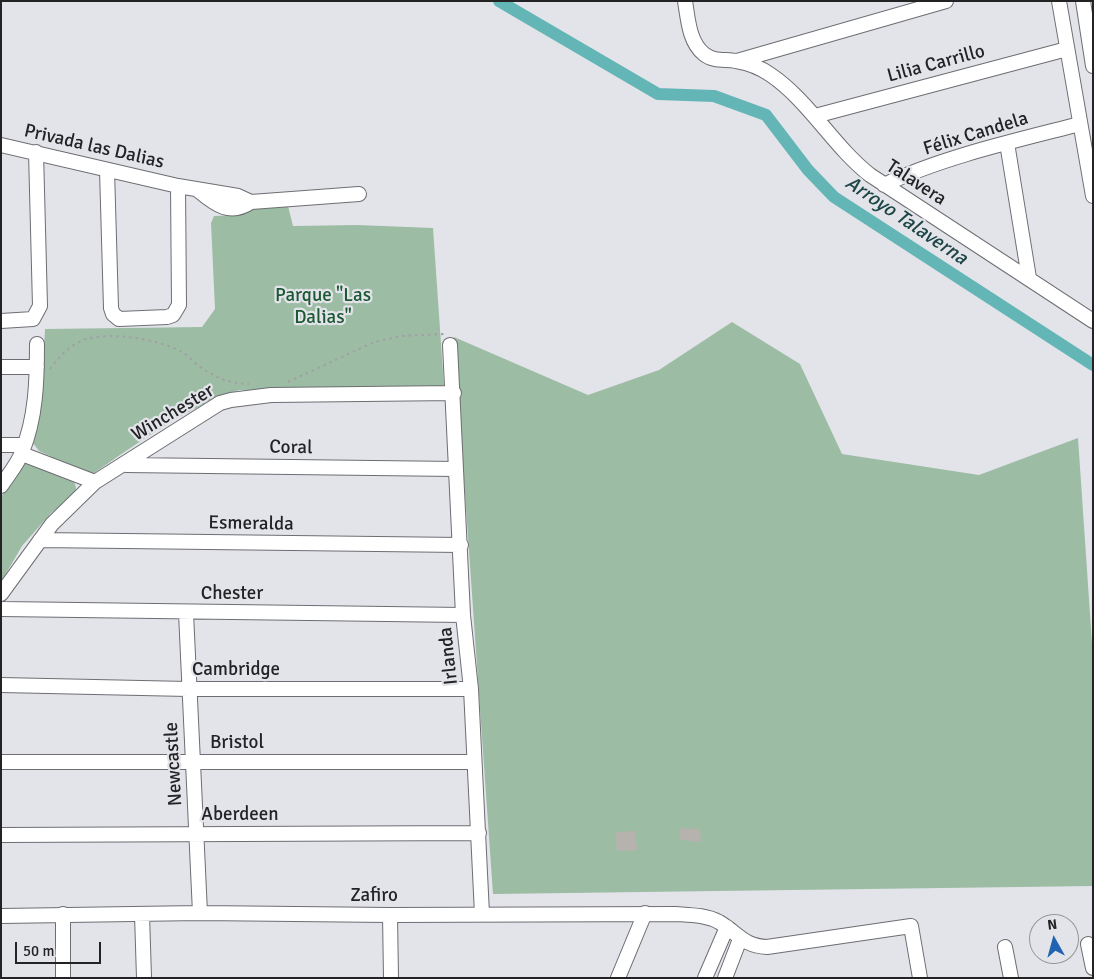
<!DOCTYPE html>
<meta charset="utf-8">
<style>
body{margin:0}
#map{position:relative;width:1094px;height:979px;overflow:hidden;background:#e3e4ea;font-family:Signika,sans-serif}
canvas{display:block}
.frame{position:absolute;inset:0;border:2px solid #232325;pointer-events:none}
.north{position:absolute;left:1029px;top:914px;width:50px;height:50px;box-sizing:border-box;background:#e3e4ea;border:1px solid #96979b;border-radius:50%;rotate:353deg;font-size:14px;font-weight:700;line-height:20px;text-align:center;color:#232325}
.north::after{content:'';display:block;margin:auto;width:18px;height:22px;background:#2363b4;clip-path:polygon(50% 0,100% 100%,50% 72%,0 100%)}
.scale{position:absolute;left:15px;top:942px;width:86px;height:22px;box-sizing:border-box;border:2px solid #232325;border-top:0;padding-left:6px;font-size:15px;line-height:18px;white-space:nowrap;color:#232325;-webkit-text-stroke:4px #e3e4ea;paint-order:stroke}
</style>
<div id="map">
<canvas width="1094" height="979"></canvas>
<div class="frame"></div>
<div class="north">N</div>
<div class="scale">50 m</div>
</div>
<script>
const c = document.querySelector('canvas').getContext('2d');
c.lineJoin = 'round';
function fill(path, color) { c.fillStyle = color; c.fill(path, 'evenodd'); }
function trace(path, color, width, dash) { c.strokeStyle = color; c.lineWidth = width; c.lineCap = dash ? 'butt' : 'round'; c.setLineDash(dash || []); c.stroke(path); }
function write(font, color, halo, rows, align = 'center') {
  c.font = font + ' Signika,sans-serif'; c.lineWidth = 4.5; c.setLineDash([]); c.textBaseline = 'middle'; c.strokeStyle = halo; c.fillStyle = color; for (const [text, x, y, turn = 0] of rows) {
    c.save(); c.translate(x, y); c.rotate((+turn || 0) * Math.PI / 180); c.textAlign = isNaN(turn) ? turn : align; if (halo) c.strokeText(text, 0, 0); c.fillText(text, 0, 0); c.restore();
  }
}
fill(new Path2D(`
 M288 206 293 226 357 225 433 228 444 387 239 390C185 408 138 443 91 475L39 451 33 443 41 406 45 329 202 327 215 309 211 223 214 216 238 215 256 208Z
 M732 322 800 364 842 454 979 475 1078 438 1093 658V886L493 894 454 337 588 395 659 370Z
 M25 461 74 481 76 488 75 494 51 513 22 546 1 582V497Z`), '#9cbca4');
trace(new Path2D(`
 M499 1 658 94 714 96 766 115 808 170 834 197 1093 365`), '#64b6b6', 12);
fill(new Path2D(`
 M680 828 700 829 701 842 680 840Z
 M635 831 637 850 617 851 615 832Z`), '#b6b2ad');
const minor = new Path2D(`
 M685 1C688 19 689 42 704 54 714 62 725 59 736 61 749 63 761 68 771 75 810 102 833 146 870 175L1093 321
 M1059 1 1093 196
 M1083 1 1093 66
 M737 61 946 1
 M815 116 1067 49
 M1007 143 1029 278
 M1 145 178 186 238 196 251 202
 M107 170 111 308 113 314 119 319 167 317 173 315 179 305 178 186
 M884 185C942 157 1018 140 1080 124
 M199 191C216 205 230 216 251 202L359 194
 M1 321 33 319 40 306 36 152
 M450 345 463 615 471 689 482 914
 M1 367H37
 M1 445H24
 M22 454 95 482
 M126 465 456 469
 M1 486C8 475 18 464 22 452 36 418 37 381 37 344
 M40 540 461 545
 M1 594 52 524 95 482 220 403 231 400 271 395 454 393
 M1 609 463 615
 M186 613 200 913
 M1 685 188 689H471
 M1 762H473
 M1 835 479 833
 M142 914 144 978
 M390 915 391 978
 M1 916 200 913 390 915 676 914C690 915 706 915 719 922 738 933 743 946 767 947L911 926 920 978
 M1088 944 1093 968
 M1005 947 1011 978
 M63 978V914
 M618 978 645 913
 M705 978 727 927
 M725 978 740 939`);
trace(minor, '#6d6e73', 16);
trace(new Path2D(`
 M50 369C58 358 68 347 81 341 105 330 159 339 182 352 186 354 190 359 194 362 211 376 226 383 249 384
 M288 382 374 342 401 336 444 334`), '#a0a0a5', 2, [2.5, 4]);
trace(minor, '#fff', 14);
write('19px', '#232325', '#e3e4ea', [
 ["Lilia Carrillo",936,64,-15],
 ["Félix Candela",976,134,-17],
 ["Privada las Dalias",94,147,13],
 ["Talavera",916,183,33],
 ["Winchester",173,413,-31],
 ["Coral",291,448,1],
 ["Esmeralda",251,524,1],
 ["Chester",232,594],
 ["Irlanda",449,656,-96],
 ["Cambridge",236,670],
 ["Bristol",237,743],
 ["Newcastle",174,764,-93],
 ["Aberdeen",240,815],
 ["Zafiro",374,896]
]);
write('19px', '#1c5833', '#e3e4ea', [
 ["Parque \"Las",323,296],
 ["Dalias\"",323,318]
]);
write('italic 20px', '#1e4545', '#e3e4ea', [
 ["Arroyo Talaverna",906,221,34]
]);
</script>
